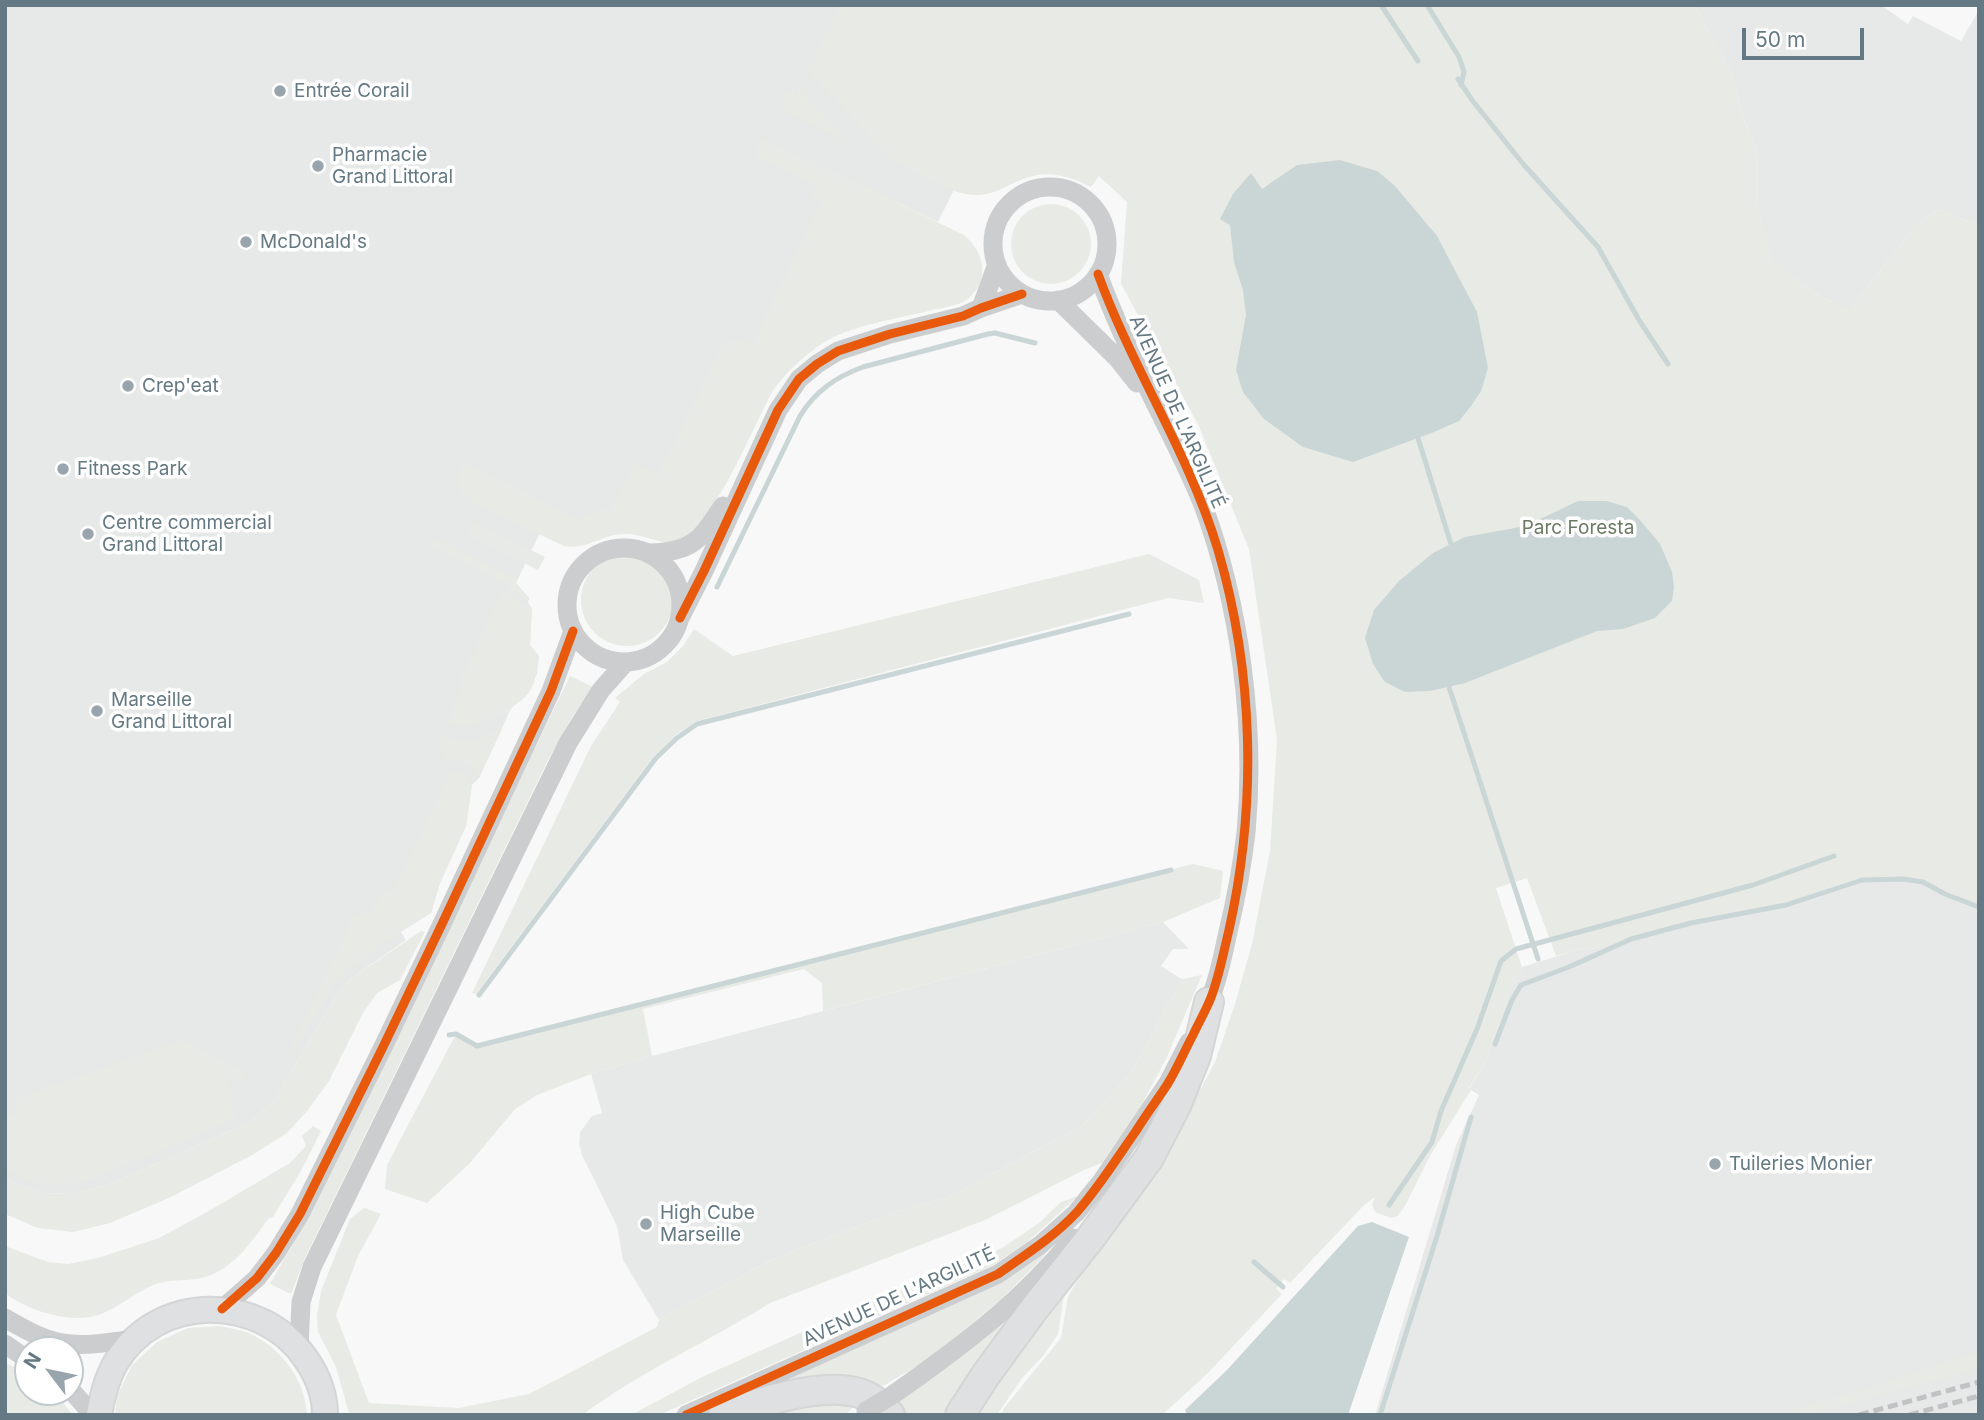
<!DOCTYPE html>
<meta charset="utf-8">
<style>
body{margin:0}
#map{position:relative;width:1984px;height:1420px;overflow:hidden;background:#f8f8f8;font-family:Inter,sans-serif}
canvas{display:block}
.frame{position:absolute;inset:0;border:7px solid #647983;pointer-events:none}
.north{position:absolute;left:14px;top:1336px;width:70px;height:70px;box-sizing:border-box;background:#fff;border:2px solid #c1c9cd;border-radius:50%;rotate:302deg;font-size:19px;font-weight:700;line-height:28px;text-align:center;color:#647983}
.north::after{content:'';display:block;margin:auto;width:24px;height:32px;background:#98a5ac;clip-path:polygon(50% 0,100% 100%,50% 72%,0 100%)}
.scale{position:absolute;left:1742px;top:28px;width:122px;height:32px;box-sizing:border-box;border:4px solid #647983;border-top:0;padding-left:9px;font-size:21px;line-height:24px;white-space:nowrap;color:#647983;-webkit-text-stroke:5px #fff;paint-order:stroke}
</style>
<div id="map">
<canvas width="1984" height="1420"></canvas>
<div class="frame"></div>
<div class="north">N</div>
<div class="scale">50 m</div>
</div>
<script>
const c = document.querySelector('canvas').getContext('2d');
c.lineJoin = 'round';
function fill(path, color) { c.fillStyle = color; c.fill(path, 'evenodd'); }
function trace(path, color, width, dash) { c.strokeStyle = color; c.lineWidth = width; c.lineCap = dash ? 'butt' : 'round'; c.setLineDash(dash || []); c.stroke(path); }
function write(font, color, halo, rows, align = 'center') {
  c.font = font + ' Inter,sans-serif'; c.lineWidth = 7; c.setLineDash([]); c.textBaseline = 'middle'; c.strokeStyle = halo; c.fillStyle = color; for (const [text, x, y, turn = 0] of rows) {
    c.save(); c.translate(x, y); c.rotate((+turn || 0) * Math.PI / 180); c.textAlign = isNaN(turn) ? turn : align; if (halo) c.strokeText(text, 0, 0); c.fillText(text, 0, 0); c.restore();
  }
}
fill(new Path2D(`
 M5 5H851L958 182 938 222 836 174 752 347 659 477 612 512 539 535 516 583 529 598 528 602 532 609 530 645 539 656 537 674 525 697 512 706 479 778 472 785 466 826 440 883 431 913 401 932 406 940 349 980 335 998 274 1101 248 1123 113 1183 76 1193 42 1194 5 1179Z
 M1695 5H1881L1908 24 1913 16 1961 41 1979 10V226L1939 209 1915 226 1851 308H1843L1818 295 1774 263 1758 210 1757 148 1745 122 1732 75Z
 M1883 877H1902L1924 880 1960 898 1979 904V1415H1375L1456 1145 1479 1095 1469 1089 1485 1063 1508 997 1522 967 1577 950 1606 947 1630 938 1701 918 1785 904 1837 885Z
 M1163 922 1189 949H1173L1161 966 1182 979 1131 1073 1083 1125 949 1197 904 1209 775 1258 659 1320 623 1260 617 1226 582 1155 579 1144 580 1132 592 1116 602 1113 591 1074 652 1056Z`), '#e7e9e9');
fill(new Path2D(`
 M839 5H1695L1732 75 1745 122 1757 148 1758 210 1775 263 1818 295 1843 308H1851L1915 226 1939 209 1979 226V904L1960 898 1924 880 1902 877H1883L1855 880 1837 885 1785 904 1701 918 1630 938 1606 947 1577 950 1556 956 1527 878 1496 888 1522 967 1508 997 1485 1063 1469 1088 1471 1090 1431 1154 1406 1204 1398 1216 1391 1218 1375 1212 1372 1205 1375 1197 1364 1205 1290 1283 1284 1279 1276 1289 1282 1294 1207 1374 1162 1415H1001L1004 1408 1061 1338 1068 1296 1083 1272 1115 1230 1143 1188 1180 1128 1215 1062 1235 1004 1252 944 1270 851 1277 740 1249 549 1198 424 1121 284 1127 202 1099 176 1091 187C1070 176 1046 169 1023 179 1007 185 995 195 977 195 949 195 922 175 897 163L890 158 807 71 811 63 816 61 814 56 827 31 832 29 830 24Z
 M799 88 850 144 779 107 787 90 793 93 794 96H798Z
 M762 138 964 235C986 253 991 285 963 302 955 306 941 308 932 310 897 319 850 325 820 345 803 357 786 372 774 389 768 398 764 409 759 418 740 457 712 523 674 545 658 542 642 534 624 534 602 534 588 550 564 546L473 503C456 491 455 480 464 462L527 492 529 496 581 520 584 516 607 509 611 510 634 464 658 475 723 344 741 340 752 345 821 202 811 197 816 185 754 156Z
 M1011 244a40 40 0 1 1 80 0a40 40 0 1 1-80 0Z
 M475 522 545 557 538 570 468 535Z
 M440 540 518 579 516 583 529 598 528 601 506 588 510 586 509 581 504 583 424 544 430 541Z
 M1149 554 1199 580 1204 603 1168 598 697 721 677 734 654 756 476 994 472 993 591 746 620 702 615 698 644 674 667 662 683 646 694 629 733 656Z
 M581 600a46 46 0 1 1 92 0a46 46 0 1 1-92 0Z
 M502 590 532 609 530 645 539 656C537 671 535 689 523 699 518 703 514 705 510 710 488 719 472 732 447 723L463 686 460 681 472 654 478 652 476 647 488 620 491 621 494 619 491 614Z
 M570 676 593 687 572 717 547 762 305 1258 291 1294 270 1284 292 1246 327 1177Z
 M502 729 479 778C472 763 460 759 444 760V753L437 745 442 735C469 747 476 739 502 729Z
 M450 772C460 770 467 775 472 785L466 826 440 883 431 913 400 932 347 970 333 985 313 1022 280 1070 354 915C374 914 370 909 381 896 385 892 391 889 396 885Z
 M1193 864 1223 871 1220 898 1163 922 823 1011 822 983 804 969 643 1009 652 1056 591 1074 537 1095 515 1109 469 1164 427 1203 385 1189 387 1165 456 1034 478 1046Z
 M421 931 425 932 400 980 377 993 363 1013 329 1081 308 1110 287 1133 254 1154 171 1197 110 1223 73 1232 38 1228 5 1214V1179L42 1194 76 1193 113 1183 248 1123 274 1101 335 998 349 980Z
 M1202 975 1166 1059 1139 1110 1102 1163 1086 1169 985 1220 770 1303C708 1342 641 1371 582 1415H351L348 1410 336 1367 318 1332 317 1316 321 1291 350 1219 364 1208 381 1214 358 1256 336 1315 369 1403 459 1408 529 1394 657 1327 659 1320 775 1258 904 1209 949 1197 1083 1125 1131 1073 1182 979Z
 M180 1039 247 1072 242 1078 229 1079 226 1084 233 1093 232 1106 238 1117 156 1153 82 1182 52 1185 31 1182 5 1169V1119L18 1112 9 1101 175 1043Z
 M313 1126 321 1131 302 1169 273 1217 268 1219C250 1244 232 1271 201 1278 183 1282 172 1278 153 1285 135 1293 119 1307 101 1314 73 1325 27 1311 5 1293V1246L48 1262 68 1264 98 1258 159 1238 207 1212 290 1163 306 1146 302 1136Z
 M1078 1196 1026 1243 993 1265 659 1415H631L704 1376 820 1324 1002 1248 1039 1223 1061 1202Z
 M1052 1245 1042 1259 1001 1299 956 1337 920 1364 873 1392 784 1388 767 1383Z
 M1064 1296 1058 1334 1044 1355 1022 1378 997 1415H974Z
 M1028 1300 968 1377 943 1415H905L895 1402Z
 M219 1326C229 1328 241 1330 251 1334 282 1350 305 1379 307 1415H115L117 1396 132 1365 157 1342 188 1328Z
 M1979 1352V1368L1807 1415H1772L1842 1396Z
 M5 1362 28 1375V1392H56L72 1415H5Z
 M858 1401 846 1415H742L781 1404Z`), '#e8eae5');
fill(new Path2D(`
 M1340 160 1377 171 1395 186 1437 236 1477 312 1488 368 1481 391 1471 406 1459 421 1434 432 1353 462 1303 447 1264 419 1243 392 1236 370 1246 315 1243 290 1234 262 1230 225 1220 219 1233 194 1251 173 1262 189 1297 165Z
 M1578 501H1606L1627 507 1640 520 1660 544 1672 572 1674 587 1672 601 1655 618 1623 629 1597 631 1465 683 1430 691 1405 692 1385 682 1373 664 1365 638 1374 610 1399 581 1433 553 1465 537 1526 526Z
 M1372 1222 1409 1237 1348 1415H1187L1185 1410 1227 1370 1358 1226Z`), '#cad5d6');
trace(new Path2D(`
 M1381 5 1418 61
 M1427 5 1459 57 1464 72 1461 85
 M1458 79 1472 100 1524 165 1598 247 1639 320 1668 364
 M1418 438 1451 544
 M717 587 800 416C815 391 836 377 863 367L988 334 995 333 1035 343
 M1449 687 1538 959
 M479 995 656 758 677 738 697 724 1129 614
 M449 1035 456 1034 477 1046 1171 870
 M1495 1044 1512 1000 1521 985 1569 967 1631 939 1691 923 1786 905 1862 880 1903 879 1923 882 1945 894 1979 907
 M1389 1205 1432 1142 1441 1111 1477 1029 1501 961 1516 949 1753 885 1834 856
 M1254 1262 1283 1287
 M1380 1415 1437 1236 1471 1117`), '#cad5d6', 5);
const major = new Path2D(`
 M99 1415C102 1397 106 1380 115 1364 157 1292 261 1293 306 1359 317 1375 325 1395 325 1415`);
const highway = new Path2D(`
 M723 1415C759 1402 822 1382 859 1393 871 1396 882 1406 890 1415
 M960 1415 985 1376 1034 1309 1092 1236 1149 1158 1176 1106 1196 1056 1209 1002`);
trace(major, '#d4d5d6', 28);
trace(highway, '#d4d5d5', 32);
trace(new Path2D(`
 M993 244a57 57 0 1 1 114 0a57 57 0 1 1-114 0Z
 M1098 274C1115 320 1136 365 1158 409 1174 441 1190 472 1203 505 1240 605 1256 726 1246 833 1242 866 1236 899 1228 932 1222 959 1217 987 1204 1012
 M1058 300 1118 359 1137 383
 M981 308 997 264
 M567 605a57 57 0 1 1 114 0a57 57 0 1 1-114 0Z
 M650 553C694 552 700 539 723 506
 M680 618 704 571 778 410 799 379 817 364 838 351 890 334 963 316 981 308 1022 294
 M222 1309 257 1278 276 1253 300 1214 383 1047 442 924 551 691 573 631
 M5 1318C22 1328 43 1340 62 1343 86 1347 111 1342 135 1339
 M5 1344 28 1360
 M299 1349 301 1302 312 1267 568 743 601 690 626 662
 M70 1389 93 1415
 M894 1394C959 1348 1023 1301 1073 1238
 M686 1415 998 1274 1040 1245 1076 1213 1101 1182 1168 1083 1189 1042`), '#cbcdce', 19);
trace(major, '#dfe0e1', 24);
trace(highway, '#dfe0e1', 28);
trace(new Path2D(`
 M1859 1415 1979 1382
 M1909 1415 1979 1396`), '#c1c2c3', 5, [10, 5]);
trace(new Path2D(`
 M866 1411 894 1394`), '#cbcdce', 19);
trace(new Path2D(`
 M680 618 704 571 778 410 799 379 817 364 838 351 890 334 963 316 981 308 1022 294
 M222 1309 257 1278 276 1253 300 1214 383 1047 442 924 551 691 573 631
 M686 1415 998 1274C1025 1255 1054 1237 1077 1212 1099 1187 1117 1158 1136 1131 1146 1115 1157 1100 1167 1085 1177 1069 1184 1052 1193 1035 1198 1024 1205 1012 1210 1000 1219 978 1223 954 1229 930 1257 805 1254 673 1218 550 1189 453 1132 368 1098 274`), '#e8590c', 9);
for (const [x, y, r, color] of [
 [280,91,7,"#98a5ac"],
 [318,166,7,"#98a5ac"],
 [246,242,7,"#98a5ac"],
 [128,386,7,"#98a5ac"],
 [63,469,7,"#98a5ac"],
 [88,534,7,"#98a5ac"],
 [97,711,7,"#98a5ac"],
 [1715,1164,7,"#98a5ac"],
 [646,1224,7,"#98a5ac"]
]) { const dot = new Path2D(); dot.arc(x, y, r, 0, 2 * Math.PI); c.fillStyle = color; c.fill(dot); trace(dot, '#fff', 2.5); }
write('19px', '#647983', '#fff', [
 ["Entrée Corail",294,91],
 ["Pharmacie",332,155],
 ["Grand Littoral",332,177],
 ["McDonald's",260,242],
 ["Crep'eat",142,386],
 ["Fitness Park",77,469],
 ["Centre commercial",102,523],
 ["Grand Littoral",102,545],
 ["Marseille",111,700],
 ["Grand Littoral",111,722],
 ["Tuileries Monier",1729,1164],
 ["High Cube",660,1213],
 ["Marseille",660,1235]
], 'left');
write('19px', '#647983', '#fff', [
 ["AVENUE DE L'ARGILITÉ",1177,412,66],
 ["AVENUE DE L'ARGILITÉ",899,1297,-25]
]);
write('19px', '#6a7a63', '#fff', [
 ["Parc Foresta",1578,528]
]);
</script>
